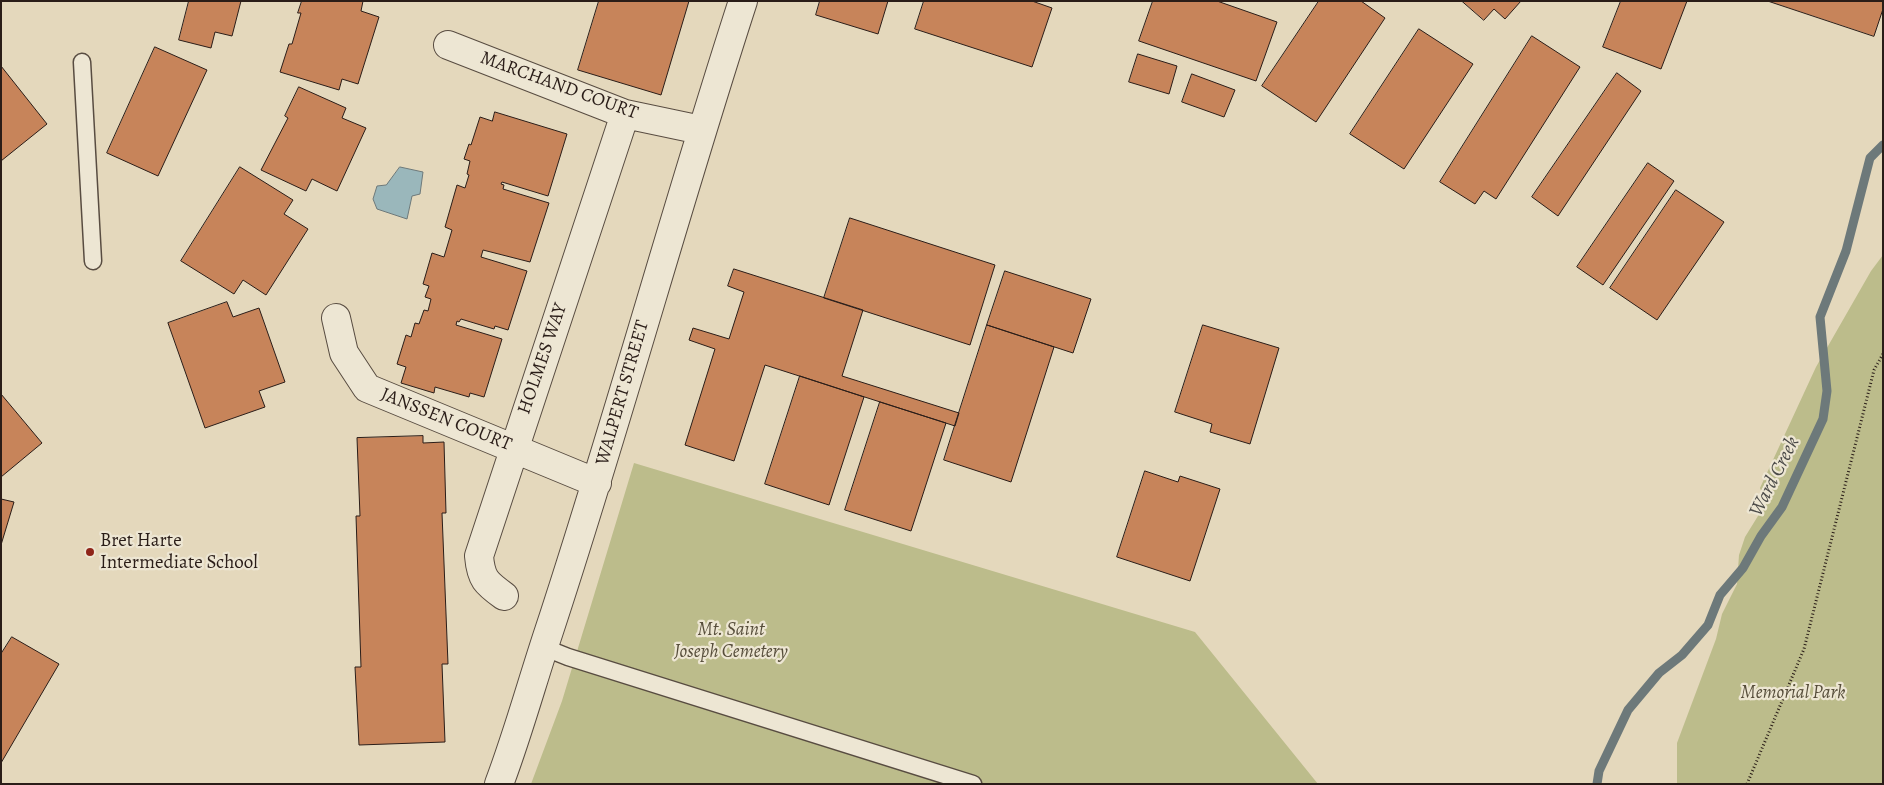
<!DOCTYPE html>
<style>
body{margin:0}
#map{position:relative;width:1884px;height:785px;overflow:hidden;background:#e4d8bc;font-family:Alegreya,serif}
canvas{display:block}
.frame{position:absolute;inset:0;border:2px solid #2a1d18;pointer-events:none}
</style>
<div id="map">
<canvas width="1884" height="785"></canvas>
<div class="frame"></div>
</div>
<script>
const c = document.querySelector('canvas').getContext('2d');
c.lineJoin = 'round';
function fill(path, color) { c.fillStyle = color; c.fill(path, 'evenodd'); }
function trace(path, color, width, dash) { c.strokeStyle = color; c.lineWidth = width; c.lineCap = dash ? 'butt' : 'round'; c.setLineDash(dash || []); c.stroke(path); }
function write(font, color, halo, rows, align = 'center') {
  c.font = font + ' Alegreya,serif'; c.lineWidth = 4.5; c.setLineDash([]); c.textBaseline = 'middle'; c.strokeStyle = halo; c.fillStyle = color; for (const [text, x, y, turn = 0] of rows) {
    c.save(); c.translate(x, y); c.rotate((+turn || 0) * Math.PI / 180); c.textAlign = isNaN(turn) ? turn : align; if (halo) c.strokeText(text, 0, 0); c.fillText(text, 0, 0); c.restore();
  }
}
fill(new Path2D(`
 M1883 255V784H1677V743L1716 639 1722 614 1737 584 1739 555 1745 537 1766 503 1760 488 1816 367 1871 271Z
 M634 463 1195 632 1318 784H531L562 701Z`), '#bcbc8b');
const water = new Path2D(`
 M400 167 423 172 420 194 412 196 407 219 377 209 373 199 377 186 386 185Z`);
fill(water, '#9ab7bb');
trace(water, '#6d797a', 1);
trace(new Path2D(`
 M1597 784 1599 771 1628 710 1659 673 1682 655 1708 625 1720 595 1743 568 1761 536 1782 507 1823 419 1827 391 1820 317 1846 251 1870 158 1883 145`), '#6d797a', 9);
const building = new Path2D(`
 M189 1H241L232 36 215 32 211 48 179 40Z
 M302 1H363L361 11 379 17 358 84 342 79 339 90 280 72 289 44H292L301 13H298Z
 M599 1H689L661 95 578 70Z
 M820 1H888L878 34 816 15Z
 M924 1H1032L1052 8 1032 67 915 29Z
 M1153 1H1217L1277 22 1256 81 1139 41Z
 M1319 1H1361L1385 18 1316 122 1262 86Z
 M1462 1H1521L1505 19 1494 9 1484 20Z
 M1621 1H1687L1661 69 1603 47Z
 M1768 1H1883V9L1874 36Z
 M1419 29 1473 64 1404 169 1350 134Z
 M1532 36 1580 67 1496 199 1484 191 1475 204 1440 182Z
 M155 47 207 70 158 176 107 153Z
 M1138 54 1177 66 1169 94 1129 82Z
 M1 66 47 124 1 161Z
 M1617 73 1641 91 1558 216 1532 197Z
 M1192 74 1235 90 1224 117 1182 102Z
 M299 87 346 108 342 118 366 128 337 191 312 179 306 191 261 170 288 118 285 116Z
 M495 112 567 134 548 196 502 182 501 184 504 185 503 189 549 203 530 262 483 250 481 257 527 271 508 330 495 326 494 329 461 319 459 322 457 321 456 325 502 339 484 397 470 393 469 397 435 387 434 393 401 383 406 367 397 364 406 335 411 337 415 323 419 324 424 310 428 311 431 299 425 297 429 286 423 284 432 253 444 257 452 230 445 227 457 185 465 188 469 175 467 174 470 161 464 159 469 144 471 145 480 117 492 121Z
 M1648 163 1674 181 1603 285 1577 267Z
 M240 167 293 200 284 214 308 229 266 295 243 280 234 294 181 261Z
 M1676 190 1724 222 1657 320 1610 288Z
 M850 218 995 265 970 345 824 298Z
 M734 269 863 310 842 376 959 413 955 426 765 365 734 461 685 445 715 349 689 340 693 328 729 339 744 292 728 286Z
 M1005 271 1091 299 1073 353 987 325Z
 M227 302 233 317 259 308 285 382 259 391 265 407 205 428 168 323Z
 M987 325 1054 347 1011 482 944 460Z
 M1203 325 1279 348 1250 444 1210 432 1212 424 1175 412Z
 M800 376 864 397 829 505 765 484Z
 M1 394 42 443 1 477Z
 M880 402 946 423 911 531 845 510Z
 M423 436V443L444 442 446 513H442L448 664H442L445 742 359 745 355 667H361L356 516H360L357 438Z
 M1145 471 1178 482 1180 476 1220 489 1190 581 1117 557Z
 M1 499 14 502 1 545Z
 M12 637 59 664 1 763V654Z`);
fill(building, '#c7845a');
trace(building, '#2a1d18', 1);
const service = new Path2D(`
 M82 62 93 261
 M543 647 568 657 973 784`);
const minor = new Path2D(`
 M448 45 625 114 701 130
 M336 318 344 353 367 388 597 483
 M504 596C486 583 481 579 479 556L625 114
 M499 784C518 734 532 682 549 631 618 422 675 210 743 1`);
trace(service, '#584c41', 19);
trace(minor, '#584c41', 30);
trace(new Path2D(`
 M1747 784 1804 649 1874 370 1883 354`), '#2a1d18', 3, [1, 2.5]);
trace(service, '#ede6d3', 16);
trace(minor, '#ede6d3', 28);
for (const [x, y, r, color] of [
 [90,552,5,"#8f2418"]
]) { const dot = new Path2D(); dot.arc(x, y, r, 0, 2 * Math.PI); c.fillStyle = color; c.fill(dot); trace(dot, '#ede6d3', 2); }
write('19px', '#2a1d18', '#ede6d3', [
 ["MARCHAND COURT",559,86,20],
 ["HOLMES WAY",543,359,-71],
 ["WALPERT STREET",623,393,-74],
 ["JANSSEN COURT",446,420,22]
]);
write('19px', '#2a1d18', '#ede6d3', [
 ["Bret Harte",100,541],
 ["Intermediate School",100,563]
], 'left');
write('italic 19px', '#564d3a', '#ede6d3', [
 ["Mt. Saint",731,630],
 ["Joseph Cemetery",731,652],
 ["Memorial Park",1793,693]
]);
write('italic 20px', '#4c4b49', '#ede6d3', [
 ["Ward Creek",1775,477,-63]
]);
</script>
